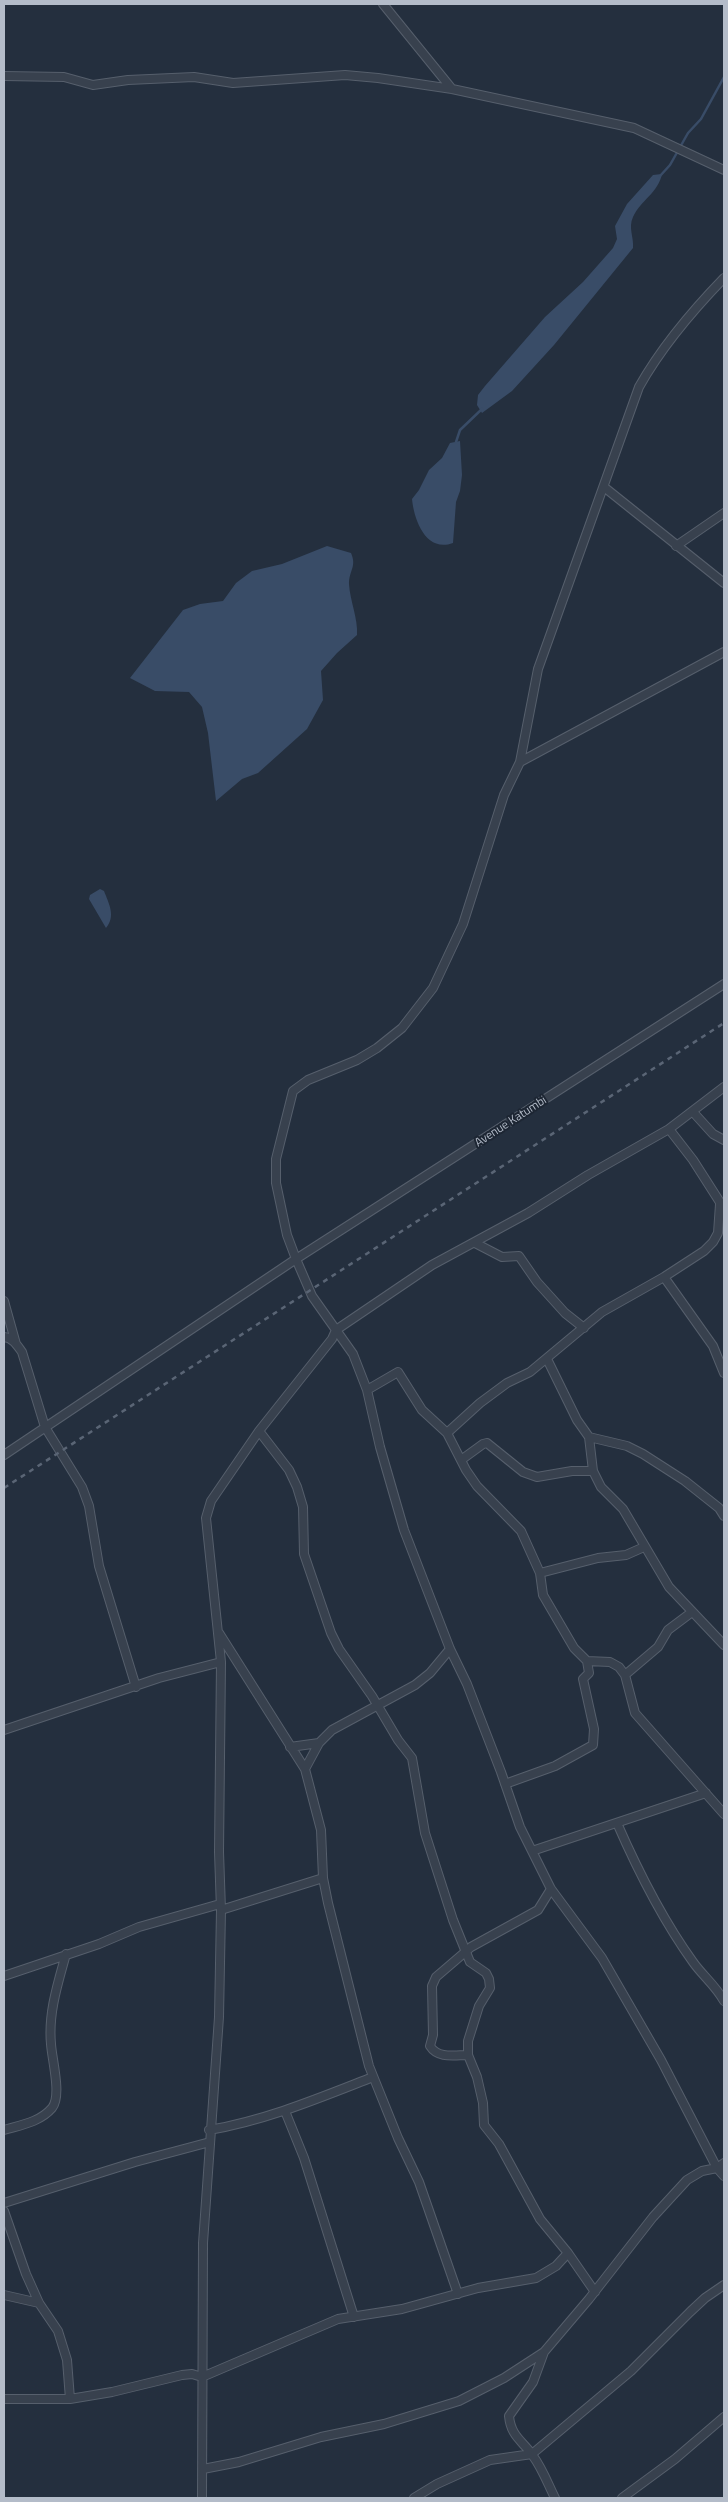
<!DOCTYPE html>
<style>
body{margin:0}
#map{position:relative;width:728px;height:2502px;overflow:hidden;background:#242f3e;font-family:"Titillium Web",sans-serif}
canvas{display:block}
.frame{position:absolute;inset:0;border:5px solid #b4bcc9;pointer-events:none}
</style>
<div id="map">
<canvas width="728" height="2502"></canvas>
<div class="frame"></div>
</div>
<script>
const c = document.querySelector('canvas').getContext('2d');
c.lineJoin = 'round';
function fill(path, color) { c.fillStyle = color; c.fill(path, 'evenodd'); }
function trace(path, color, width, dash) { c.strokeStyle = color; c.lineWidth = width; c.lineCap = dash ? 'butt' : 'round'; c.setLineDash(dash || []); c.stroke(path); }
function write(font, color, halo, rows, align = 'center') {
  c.font = font + ' "Titillium Web",sans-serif'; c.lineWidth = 4; c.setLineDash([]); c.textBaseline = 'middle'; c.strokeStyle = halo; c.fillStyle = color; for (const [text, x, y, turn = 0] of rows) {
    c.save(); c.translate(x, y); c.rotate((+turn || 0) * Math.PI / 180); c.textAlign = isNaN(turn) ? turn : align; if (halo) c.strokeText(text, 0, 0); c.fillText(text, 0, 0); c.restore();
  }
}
fill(new Path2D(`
 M662 174C658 193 641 200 633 217 628 228 634 237 633 248L554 345 512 391 482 413 477 405 478 395 485 386 545 317 583 282 613 248 617 239 615 226 627 204 653 175Z
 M460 441 462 475 460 491 456 502 453 543C426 553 414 520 412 499L419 490 429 470 442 458 450 443Z
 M327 546 351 553C357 567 349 570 349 584 350 601 358 618 357 635L337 653 321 671 323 700 307 729 258 773 242 779 216 801 208 733 202 707 189 692 155 691 130 678 183 610 200 604 223 601 236 583 252 571 282 564Z
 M100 889 104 891C109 904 116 916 106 928L89 899 90 895Z`), '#394c67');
trace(new Path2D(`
 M660 176 670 165 688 133 701 119 724 77
 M456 442 460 430 482 409`), '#394c67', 2.5);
const street = new Path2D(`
 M383 4 452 89
 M4 76 64 77 93 85 128 80 194 77 233 83 345 75 378 78 452 89 634 128 724 170
 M604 487 724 583
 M676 546 724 513
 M520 762 724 652
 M724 984 296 1259 312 1296 353 1354 367 1390 380 1447 404 1530 450 1649 467 1684 501 1772 520 1827 551 1889 602 1958 661 2060 717 2168 724 2176
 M693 1112 713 1134 724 1140
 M669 1129 693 1160 723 1207
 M475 1243 502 1257 519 1256 537 1282 565 1313 584 1328
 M664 1277 713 1346 724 1373
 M4 1301 16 1344
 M4 1337C13 1338 17 1345 22 1352L45 1427 82 1487 89 1506 99 1566 136 1687
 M547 1359 577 1420 589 1437 627 1446 643 1454 685 1481 719 1508 724 1516
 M367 1390 398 1372 422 1410 447 1433 466 1470 477 1486 521 1531 540 1573 543 1595 574 1648 587 1661 610 1662 619 1667 625 1675 635 1713 724 1814
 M259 1431 289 1470 297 1487 303 1507 304 1554 331 1633 339 1649 372 1696 398 1740 412 1758 425 1833 453 1920 470 1962 486 1973 489 1979 490 1988 479 2006 468 2041V2055L477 2077 483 2103 484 2125 499 2144 540 2219 568 2253 595 2292
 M447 1433 480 1403 507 1383 530 1372 602 1312 664 1277 704 1251 713 1242 718 1233 720 1204
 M589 1437 593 1471 601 1487 623 1509 669 1587 724 1645
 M4 1455 296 1259 287 1235 276 1183V1159L293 1091 308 1080 357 1060 377 1048 402 1028 433 988 463 924 504 795 520 762 538 669 639 387C662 346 691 312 724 278
 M461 1460 483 1444 487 1443 523 1472 537 1477 572 1471H593
 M540 1573 598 1558 626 1555 644 1547
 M219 1633 305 1769 321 1830 323 1878 328 1903 369 2066 398 2138 419 2182 458 2294
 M625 1675 658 1647 668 1630 692 1612
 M4 1730 159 1678 221 1662
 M290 1747 319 1743
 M305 1769 319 1743 332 1730 415 1685 430 1673 450 1649
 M505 1784 555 1766 593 1745 594 1729 583 1679 589 1673 587 1661
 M617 1823C638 1871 662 1919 693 1962 702 1975 716 1986 724 2001
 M532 1851 706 1793
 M221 1910 323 1878
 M4 1976 99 1944 139 1927 220 1904
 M468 2055C455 2055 438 2059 430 2046L433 2035 432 1986 436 1977 471 1947 538 1910 551 1889
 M285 2111 304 2158 354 2317
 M4 2130C21 2125 40 2122 52 2108 62 2096 52 2060 51 2044 48 2013 58 1983 66 1954
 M209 2130C267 2120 319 2098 373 2077
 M4 2203 135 2162 210 2142
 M4 2211 26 2274 39 2303 58 2331 67 2360 70 2399
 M4 2295 39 2303
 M4 2399H70L112 2392 182 2375 192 2374 202 2377 338 2319 402 2309 478 2288 536 2278 556 2266 568 2253
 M203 2469 239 2462 321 2437 384 2424 459 2401 504 2378 544 2352
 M202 2498 203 2243 219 2017 221 1910 219 1852 221 1662 206 1518 211 1501 259 1431 332 1339 336 1330 432 1265 528 1213 588 1175 669 1129 724 1087
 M414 2498 437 2484 490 2460 532 2454 631 2371 690 2312 705 2298 724 2285
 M555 2498C548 2484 542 2468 533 2456 523 2441 511 2437 509 2416L533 2382 544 2352 589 2299 653 2217 687 2180 702 2171 717 2168 724 2163
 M622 2498 675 2459 724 2417`);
trace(street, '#565f6c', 10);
trace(street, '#38414e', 8);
trace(new Path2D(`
 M4 1488 724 1023`), '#5a6575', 2.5, [5, 5]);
write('12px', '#b4bcc9', '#1d2633', [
 ["Avenue Katumbi",511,1122,-33]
]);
</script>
